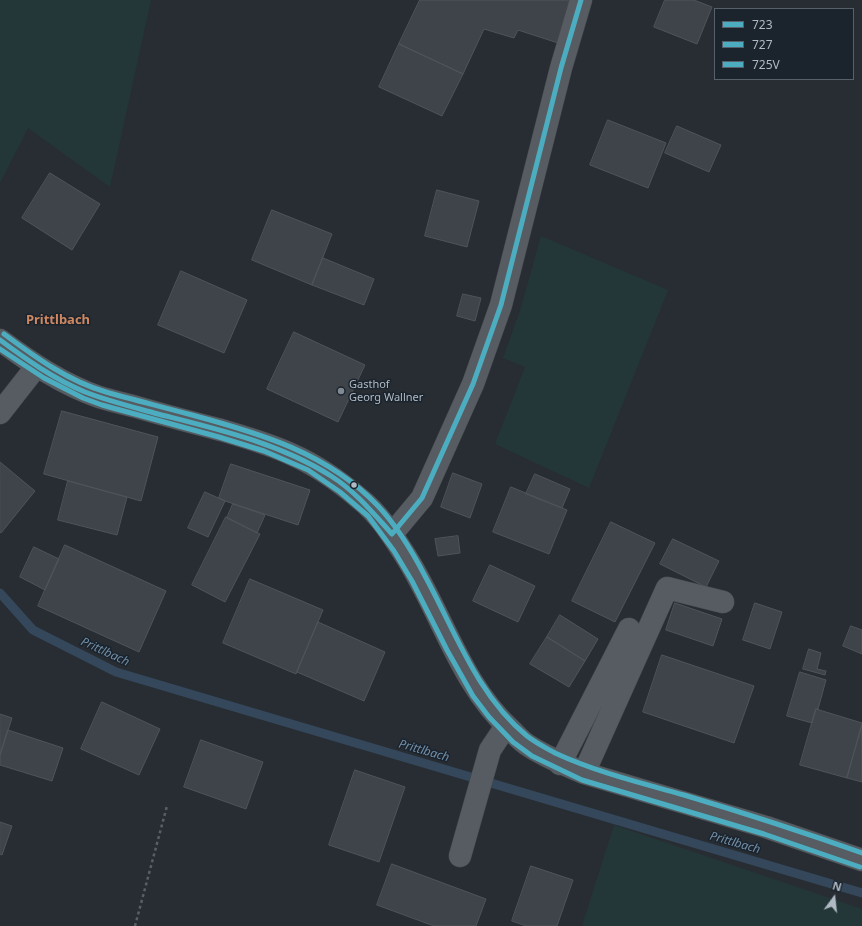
<!DOCTYPE html>
<style>
body{margin:0}
#map{position:relative;width:862px;height:926px;overflow:hidden;background:#272d33;font-family:"Noto Sans",sans-serif}
canvas{display:block}
.legend{position:absolute;left:714px;top:8px;width:140px;height:72px;box-sizing:border-box;background:#1b242d;border:1px solid #57606a;margin:0;padding:5px 7px;list-style:none;font-size:12px;color:#b0bac5}
.legend li{display:flex;align-items:center;gap:8px;height:20px}
.legend b{width:20px;border:1px solid #57606a}
.north{position:absolute;left:814px;top:878px;width:40px;height:40px;-webkit-text-stroke:3px #1b242d;paint-order:stroke;rotate:15deg;font-size:11px;font-weight:700;line-height:16px;text-align:center;color:#b0bac5}
.north::after{content:'';display:block;margin:auto;width:14px;height:18px;background:#b0bac5;clip-path:polygon(50% 0,100% 100%,50% 72%,0 100%)}
</style>
<div id="map">
<canvas width="862" height="926"></canvas>
<ul class="legend">
<li><b style="height:5px;background:#4dadc0"></b>723</li>
<li><b style="height:5px;background:#4dadc0"></b>727</li>
<li><b style="height:5px;background:#4dadc0"></b>725V</li>
</ul>
<div class="north">N</div>
</div>
<script>
const c = document.querySelector('canvas').getContext('2d');
c.lineJoin = 'round';
function fill(path, color) { c.fillStyle = color; c.fill(path, 'evenodd'); }
function trace(path, color, width, dash) { c.strokeStyle = color; c.lineWidth = width; c.lineCap = dash ? 'butt' : 'round'; c.setLineDash(dash || []); c.stroke(path); }
function write(font, color, halo, rows, align = 'center') {
  c.font = font + ' "Noto Sans",sans-serif'; c.lineWidth = 3; c.setLineDash([]); c.textBaseline = 'middle'; c.strokeStyle = halo; c.fillStyle = color; for (const [text, x, y, turn = 0] of rows) {
    c.save(); c.translate(x, y); c.rotate((+turn || 0) * Math.PI / 180); c.textAlign = isNaN(turn) ? turn : align; if (halo) c.strokeText(text, 0, 0); c.fillText(text, 0, 0); c.restore();
  }
}
fill(new Path2D(`
 M0 0H151L110 187 28 128 0 183Z
 M541 236 668 290 589 488 495 444 525 367 503 358 520 311Z
 M614 825 862 909V926H582Z`), '#243738');
trace(new Path2D(`
 M0 593 33 630 116 672 862 893`), '#35485b', 9);
const building = new Path2D(`
 M420 0H573L558 43 518 30 514 38 484 29 463 74 399 44Z
 M665 0H694L712 7 697 44 654 27Z
 M399 44 463 74 442 116 379 87Z
 M608 120 666 143 648 188 590 165Z
 M677 126 721 145 709 172 665 153Z
 M50 173 100 204 72 250 22 218Z
 M437 190 479 201 467 247 425 236Z
 M272 210 332 234 312 285 252 260Z
 M323 258 374 279 364 305 312 285Z
 M181 271 247 300 224 353 158 325Z
 M463 294 481 298 475 321 457 316Z
 M294 332 365 365 338 422 267 389Z
 M62 411 158 437 141 501 44 474Z
 M0 462 35 491 1 533 0 532Z
 M231 464 310 490 298 525 225 501 219 498Z
 M453 473 482 484 470 518 441 507Z
 M535 474 570 489 562 508 526 494Z
 M68 481 127 497 117 535 58 520Z
 M511 487 567 510 549 554 493 532Z
 M205 492 225 501 208 537 188 528Z
 M233 504 265 515 257 533 227 518Z
 M226 517 260 534 225 602 192 585Z
 M611 522 655 543 615 622 572 601Z
 M458 536 460 553 438 556 435 539Z
 M673 539 719 561 706 587 660 564Z
 M65 545 166 591 139 652 38 606Z
 M34 547 59 559 45 590 20 577Z
 M490 565 535 586 518 622 473 601Z
 M250 579 323 610 296 674 223 643Z
 M675 603 722 619 713 646 666 630Z
 M755 603 782 612 770 649 743 640Z
 M560 615 598 639 585 661 547 637Z
 M318 622 385 652 364 701 297 672Z
 M851 626 862 630V654L843 646Z
 M547 637 585 661 569 687 530 664Z
 M809 649 821 653 817 669 826 671 825 675 803 669Z
 M662 655 754 686 734 743 643 712Z
 M800 672 826 680 818 709H816L812 723 787 716Z
 M102 702 160 729 139 775 81 749Z
 M816 709 862 723 847 778 800 765Z
 M0 714 12 718 0 755Z
 M862 726V782L847 778Z
 M8 730 63 748 52 781 0 765V755Z
 M201 740 263 762 246 809 184 787Z
 M355 770 405 787 379 862 329 845Z
 M0 822 12 826 2 855 0 854Z
 M392 864 486 899 476 926H434L377 905Z
 M531 866 573 880 557 926H526L512 921Z`);
fill(building, '#3f444a');
trace(building, '#4f545b', 1);
const minor = new Path2D(`
 M0 340C31 363 62 384 99 397 112 401 126 404 140 408 167 416 194 423 221 430 245 437 270 444 293 455 318 466 340 482 360 499 379 514 392 535 405 555 442 613 460 684 512 731 517 736 522 742 529 746 546 757 565 765 584 773L766 827 862 860
 M0 413 36 367
 M392 534 422 498 473 384 501 305 561 68 581 0
 M560 764 629 629
 M584 773 667 588 723 602
 M460 856 490 750 506 726`);
trace(minor, '#44494e', 23);
trace(new Path2D(`
 M135 926 167 806`), '#595f65', 2.5, [3, 3]);
trace(minor, '#565c61', 22);
trace(new Path2D(`
 M0 340C27 360 54 379 85 392 108 401 133 407 158 414 217 429 279 443 331 476 355 491 373 513 392 534
 M392 534 422 498 473 384 501 305 561 68 581 0`), '#4dadc0', 5);
trace(new Path2D(`
 M0 349 44 378 83 398 102 405 219 437 264 451 308 470 340 492 368 516 394 551 412 581 447 650 473 696 489 717 513 742 532 756 582 780 764 834 860 867`), '#4dadc0', 5);
trace(new Path2D(`
 M4 334C35 357 68 381 106 392 134 400 163 407 192 415 259 433 328 453 378 506 397 526 412 551 425 576 455 631 477 695 527 736 536 743 546 748 555 753 596 772 641 783 684 795 744 813 803 832 862 853`), '#4dadc0', 5);
for (const [x, y, r, color] of [
 [341,391,4,"#808992"],
 [354,485,3.5,"#b0bac5"]
]) { const dot = new Path2D(); dot.arc(x, y, r, 0, 2 * Math.PI); c.fillStyle = color; c.fill(dot); trace(dot, '#1b242d', 1.5); }
write('11px', '#b0bac5', '#1b242d', [
 ["Gasthof",349,385],
 ["Georg Wallner",349,398]
], 'left');
write('italic 12px', '#718ea8', '#1b242d', [
 ["Prittlbach",105,652,25],
 ["Prittlbach",424,751,16],
 ["Prittlbach",735,843,16]
]);
write('bold 13px', '#cf8761', '#1b242d', [
 ["Prittlbach",58,320]
]);
</script>
